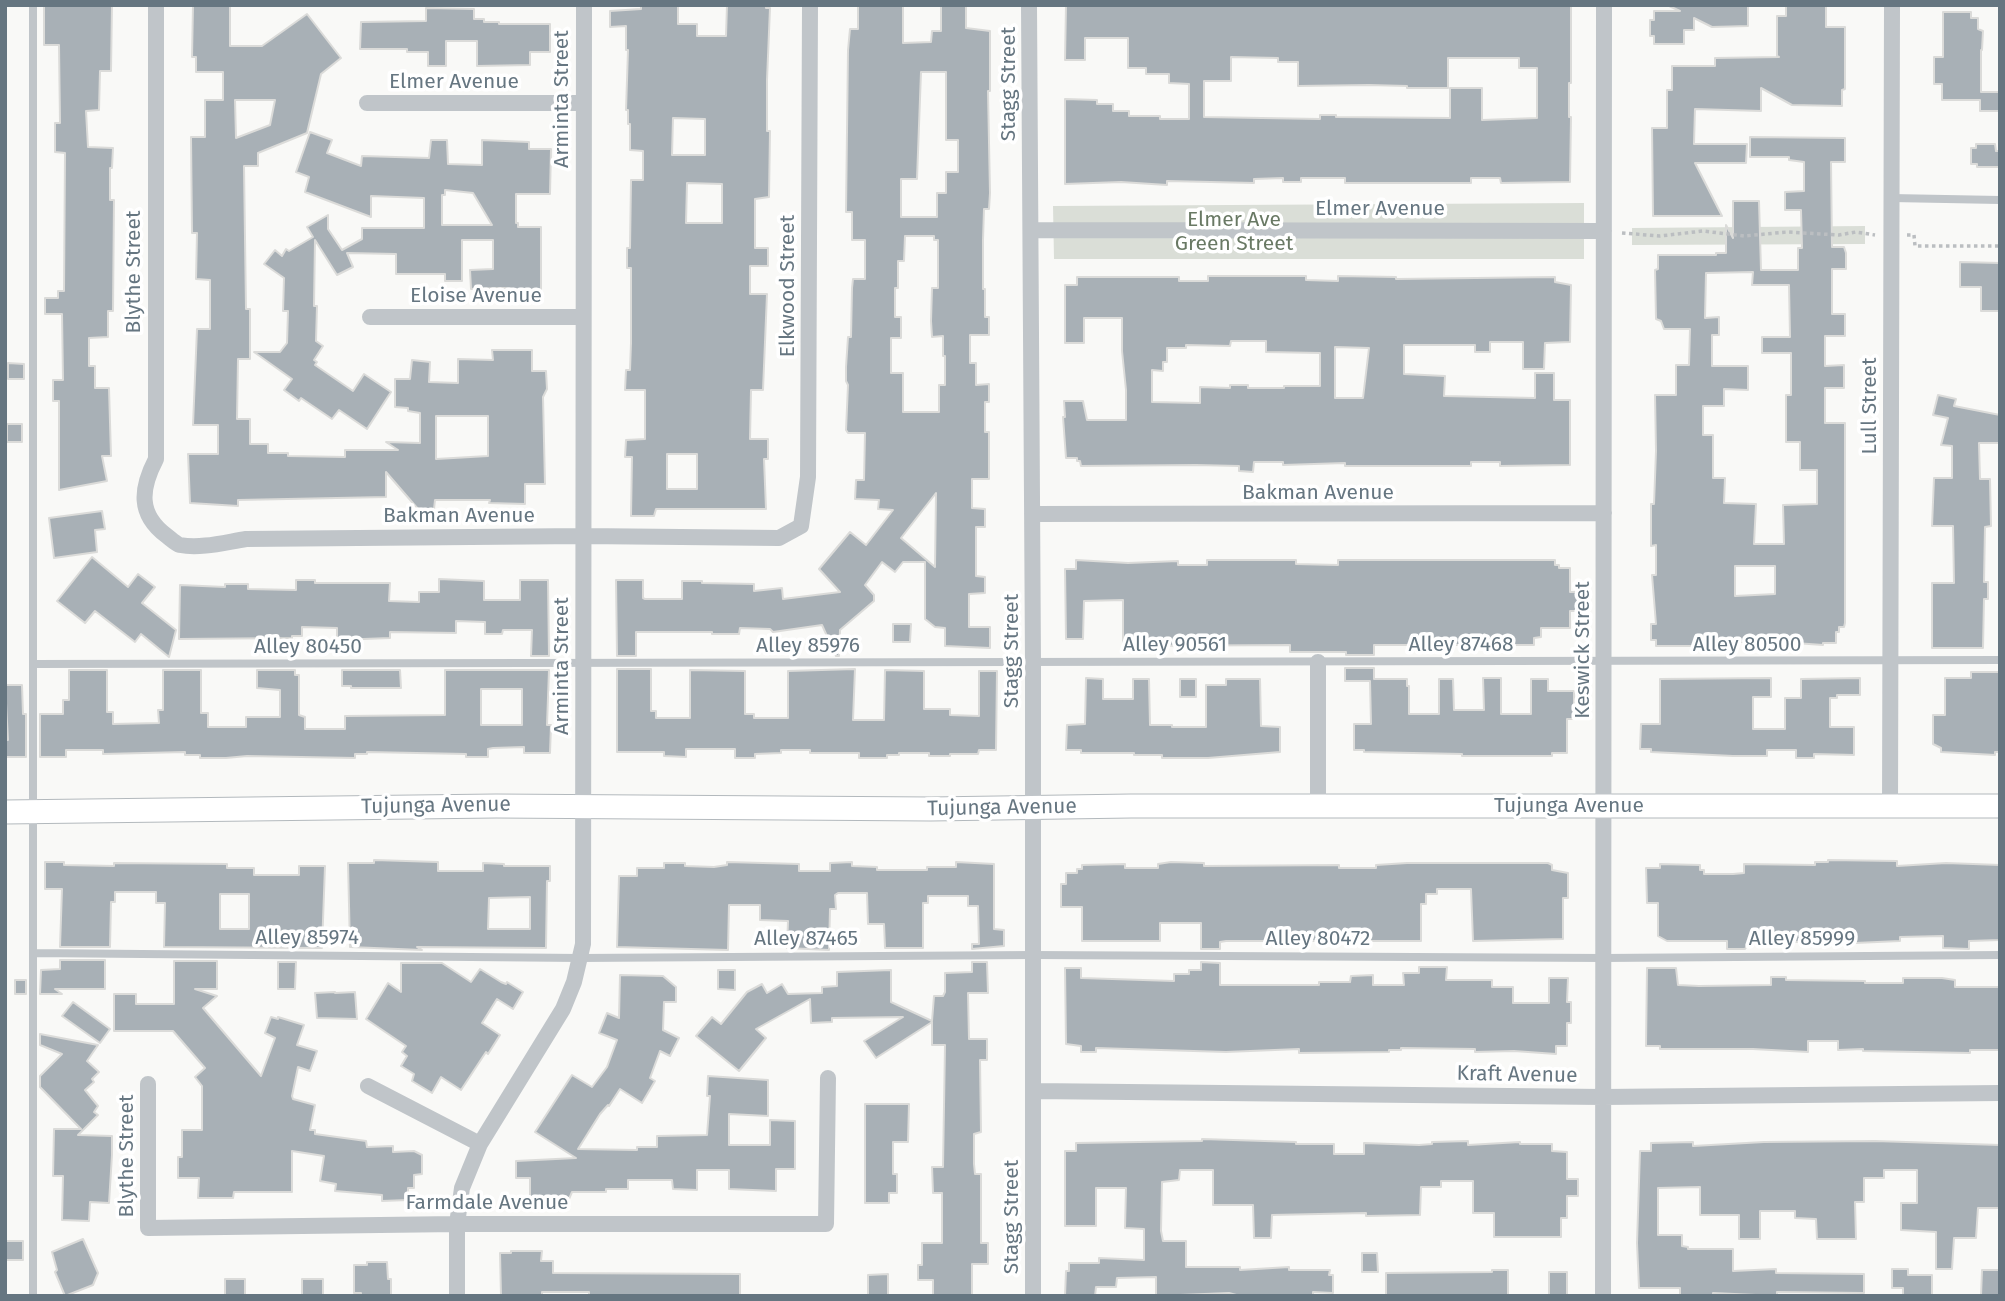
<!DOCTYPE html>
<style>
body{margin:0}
#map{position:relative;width:2005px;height:1301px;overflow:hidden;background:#f9f9f7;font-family:"Fira Sans",sans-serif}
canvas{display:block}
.frame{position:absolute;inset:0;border:7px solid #667681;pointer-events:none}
</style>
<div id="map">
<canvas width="2005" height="1301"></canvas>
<div class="frame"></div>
</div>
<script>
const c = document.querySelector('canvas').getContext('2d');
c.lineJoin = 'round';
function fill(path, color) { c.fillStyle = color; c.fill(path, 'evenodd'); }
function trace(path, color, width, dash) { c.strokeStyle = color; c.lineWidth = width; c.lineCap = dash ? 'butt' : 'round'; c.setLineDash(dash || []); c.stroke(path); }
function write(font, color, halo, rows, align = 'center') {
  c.font = font + ' "Fira Sans",sans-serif'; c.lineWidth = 7; c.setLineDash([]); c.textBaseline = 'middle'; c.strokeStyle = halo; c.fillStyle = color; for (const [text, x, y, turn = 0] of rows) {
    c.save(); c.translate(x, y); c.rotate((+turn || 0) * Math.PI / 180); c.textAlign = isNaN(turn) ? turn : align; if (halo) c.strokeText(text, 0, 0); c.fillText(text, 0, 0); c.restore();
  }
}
fill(new Path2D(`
 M1584 203V259H1054L1053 206Z
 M1865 226V244L1632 245V228Z`), '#daded7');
const building = new Path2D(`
 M74 5H112L111 71H100L99 110 86 111 88 147 113 148 112 168H110V200H114L113 311H108V337L89 338V366H95V388H109L111 456H102L107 481 59 490V401H53V380H63L62 314H45V298H58V291H64L65 153 55 152V123H60L59 45H44V6Z
 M193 5H230V46H262L307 14 341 58 321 74 307 133 258 153V166H244L246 309H250V359H238L237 419H250V444H268V453H288V456L345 457V450H398L386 442 420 443V413L408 411V408L395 407V379H410L412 360 430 362 429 382 458 383V359L493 360 492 350H532V371H546L547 389 543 397 545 484H525V504L489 503 490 500H435L434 509H418L386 472V497L238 500V506L190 503 188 454H218V425H193L197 329H210V280L196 279 197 233H192L191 137H205V100H223V72H196V57H192ZM235 100H275L270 125 236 138ZM436 416H488V456L436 459Z
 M641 5H678V24H697V36H726L727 5H766V8H770L767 80V131H770L769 197 755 199V248H768V266H750V294H767L763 390H751L750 439H768V459H764L766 509H656L654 516H631L632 457H625L626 440 645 439V390H625L626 370H630L631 343V268H627V248H630L631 180H643V151L630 150V124H628V110H626L628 50H626V26L610 27V11L641 9ZM673 118 705 119V155H672ZM687 183 722 184V223H686ZM667 454H697V489H667Z
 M858 5H903V43L931 42 932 31H941V5H966V28L990 31V91H988L990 193 989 209H984L983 240V289H985V317H989V335H970V363H976V385L989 384V402H985V432H989V479H972V508L985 509V527H976V576L985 577V593L969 594V627H990V648L945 646V628L935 627 925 619V562H903L895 572 882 562 865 585 874 595V601L840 630 839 656H836L822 625 773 632 770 629 740 628 739 634H712V632H636V656H617L616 580H643V598L645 599H682V581H702V583L754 584V591L782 588 783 599 840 592 819 569 850 532 866 545 893 510 878 509 879 500 855 499 856 480H864L865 433H848L846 430 848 385 846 381V367L848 337H851L852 288 853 279H865V240H852V212H846L848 50 850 29H858ZM921 72H946V140H958V172H946V193H937V217H901V179H917ZM905 236H934V240H938V288H932L931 321 932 337 943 336V356H945V385H939V412H903V373H891V338H901V317H895V288H898V261H904ZM936 493 935 567 901 538Z
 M1066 5H1571V83H1569V117H1571L1570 182 1501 183 1500 178H1471V183H1345V178H1301V182H1283V178L1254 179V183L1167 181V185L1121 182 1065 184V99L1097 100V104H1113V111H1129V116H1160V119H1189V84L1169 83V74H1146V68H1128V38H1085V60H1065ZM1231 57 1278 58V62H1298V86L1369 85 1407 86V88H1448V58H1519V68H1537V118L1482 120V88H1450V118L1336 117V115H1320V119L1204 117V81H1231Z
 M1667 5H1748V26L1712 27 1694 18V30H1684V44H1654V36H1650V20H1654V11H1680Z
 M1786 5H1826V27H1845V89L1842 90V106L1792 105 1761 88V111L1695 109 1694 144H1747L1746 163H1695L1722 216H1653L1652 128H1667V90H1672V66H1715V58L1779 57 1777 56V16H1786Z
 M426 8 474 9V19H484V22H499V24H550V52H530V65L477 66V41H446V66H428V52H407V49H360L361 22 426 21Z
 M1943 12H1971V18H1978V29L1983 31 1982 50H1981V92H2000V111H1980V100H1942V84H1934V57H1943Z
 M310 132 332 140 327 153 361 166 362 156 429 158 431 140H447L448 164 482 165V140L529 142V149H551L550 194H516V223H518V227H541V292L504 288 471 289 470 270 493 269V240H462V281H445V274H396V254L347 253 353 267 337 275 315 240 314 306H317L316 341 323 346 314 360 317 362 315 365 353 391 364 374 391 392 367 429 339 410 332 419 301 398 299 401 284 390 292 379 254 352H280L287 343 288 311H283L284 278 264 264 275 250 282 256 286 249 289 251 313 237 307 227 328 215V229L342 250 362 239V228H424V198L371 196V217L305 192 309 177 296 172ZM445 190 473 193 492 225H442V195H445Z
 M1750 137 1845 138V162H1831L1832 247H1844L1846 253V269H1832V314H1845V336H1825V366L1844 365V388H1825V423H1845V623L1844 627H1839V632H1836V643H1823V645L1795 643V645H1779V642H1723L1714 643V646H1656V640H1651V624H1656L1652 575H1656V545L1651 546V504H1654L1656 451 1655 395H1676V365H1689L1690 329H1664L1661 321 1656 319 1655 270 1658 269V255H1716V253H1726V225L1733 238V201H1759L1761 270H1798V248H1802L1801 210H1785V192L1804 191V162L1789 160V157H1750ZM1753 272 1752 285H1789L1790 337H1762V353H1791V395H1786V442H1800V470H1817V504L1783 505 1784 544H1754L1756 504 1724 503 1725 478H1713V435H1703V406H1724V389L1748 390V366H1712V335H1719V317L1705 318 1706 273ZM1735 566H1775V594L1735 596Z
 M1976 144H1995L1996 151H2000V167H1977V164H1971V148H1976Z
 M1960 262 2000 263V311H1981V287H1960Z
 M1208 276H1306V280L1338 281V276L1396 277V279L1555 277V282L1571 285 1570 342 1545 343 1544 369H1523V342H1490V352H1475V345H1404V374L1445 376 1444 396 1535 398V373H1554V400H1570V465L1500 466V462H1471V466H1345V463L1283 465V462H1254L1253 472 1239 471V466L1196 465 1081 466 1080 461H1077V458H1066L1063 417H1065L1064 401H1083L1087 420H1126V390L1122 351V318H1084V343H1065V285H1077V277H1179V281H1208ZM1231 341H1266V352L1320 353V386H1284V388H1248V385H1230V388L1200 387V403L1152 402V370L1163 371V362H1167V348H1186V345L1230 346ZM1335 347 1369 348 1363 398H1335Z
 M8 363 24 364V379H8Z
 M1938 395 1956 399 1954 406 2000 415V443H1979L1980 479H1990L1991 526 1985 527 1984 582H1988V599H1984L1983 648H1932V583H1954L1953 526H1932L1934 478H1952V446L1941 445 1948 418 1933 415Z
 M7 424H22V442H7Z
 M102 511 105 529 95 530 97 552 54 558 49 518Z
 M92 557 128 587 138 574 155 587 142 603 176 630 169 657 141 634 135 642 95 611 85 623 57 601Z
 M1076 560 1128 563 1178 561V565H1207V560H1296V564L1338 565V560H1555V565H1559V568H1570V592H1578V611H1570V628H1541V637L1534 638V645H1374V655H1346V652H1290V645L1123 646V600L1084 601 1083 639H1066L1065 569H1076Z
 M439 579 484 581V600H520V580H548L549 656H531L532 630H503L502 634H485V622L456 621V633L390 632V638L337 640V628L302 627V636H292V638L179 639 180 585 225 587V584H248V589L296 590V580H315V583H390L389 601 419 602V592H439Z
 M893 624H911L910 642H893Z
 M1345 668H1374V679H1407V686H1409V714H1439V679H1453L1454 710H1484L1483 678H1501V714H1531V679H1548V691H1574V719H1567V753H1552V756H1462V754L1364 752V750H1354V724H1371L1370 681H1345Z
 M617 669H651V711H656V718H690V670L745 671V714H754V718H788V671L855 669 853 720H884L885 670 924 671V709H950V715L979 716V671H997L996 750H979L978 754H950V756H929V753H899V755H887V758H859V753H810V750H781V753L755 754V758H735V749H686V757L664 756V752H617Z
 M69 670H107V712H113V724L159 723 158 710H163V670H201V713H208V727H246V717H280V690L257 688V670H295V675H299V715L305 717V729H345V716L445 715V670H549L547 725H551L550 753H524V747L493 748 488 749V757H466V754L367 752V754H355V758L247 756 226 758H200V755H185V752L103 754V750H66V757H40V714H63V700H69ZM481 689H522V725H481Z
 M342 670H400L401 688H351V686H342Z
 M1971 672H2000V752H1995V755L1941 752V748L1933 744V715H1945V678H1971Z
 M1086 678 1103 679V699H1133V679H1149L1150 725H1172V727H1206V685H1226V679H1260L1261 726 1280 727V752L1208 758H1162V755H1134V753H1081V750H1066L1067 725 1085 724Z
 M1771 678V697H1753V729H1785V698H1801V679L1860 678V695H1837V698H1830V727H1854V755L1814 754V758H1796V750H1767V756H1733L1651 752V749H1640L1641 724H1660V679Z
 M1180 679H1196V697H1180Z
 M5 685H22L23 714H26V757H5V740H8Z
 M374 860 438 862V871H483V863L504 864V866H550V881H547L546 948 417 947 422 950 350 947 348 863H374ZM530 897V929H488L489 898Z
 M1828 860 1897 861V866L1946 863 2000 865V940L1969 941V949L1943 948V936L1900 937V941L1855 943 1750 941 1745 949H1727V941H1667L1658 936V903H1647L1646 868H1660V864L1700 865V870H1704V874H1733L1744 873V864L1815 865V862H1828Z
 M45 862H64V865L114 866V863L227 864V868H254V875H299V866H325L322 948 164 947 165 903H156V892H115V902H111L110 947H60L62 889H45ZM220 894H249V929H220Z
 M727 862 799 864V871H830V863L852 862V866L877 867V870H927V867H956V862L994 864V929L1004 930V946L972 949V944H979L978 906H968V896H928V903H923V948H885L884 924H868L867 893H838L835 895 836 909H830L829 950 787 948 788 921 760 920V905H729L728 950 617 947 619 876H637V868H664V863H685V866L714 867 727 865Z
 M1171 862 1204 863V866L1339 865V868H1376V865L1407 863H1548L1552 865V870L1568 873V898H1563V939L1473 941 1471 889H1437V894H1426V904H1421V941H1226L1220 942V949H1201V923H1160V941H1082V907H1061V884H1066V873H1077V869H1082V865L1125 864V868H1158V864Z
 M60 960H105V989H55L62 994H40L41 970 60 969Z
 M174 961H217V989H195L217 996 203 1008 261 1076 275 1038 265 1033 271 1017 278 1019V1017L304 1025 297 1045 317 1051 310 1071 298 1067 292 1096 293 1099 315 1105 310 1130H315V1134L366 1141 367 1147 393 1146V1152L414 1151 422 1155V1174L414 1175V1188H408V1200L382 1201V1195L335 1191 336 1184 320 1181 324 1156 292 1151V1192H234L233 1198H198L199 1178H178V1157H182V1130H202V1086L195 1077 205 1068 173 1031H114V994H136V1004H174Z
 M278 962H296L295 989H278Z
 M972 962H987L988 993H968L969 1039H987V1060H980L981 1132 974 1134V1164L975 1174H981V1243H988V1264H972V1296H933V1280H918V1265H922V1243H942V1193H933L932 1167H943L945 1045H932V1022L876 1058 864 1041 903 1017 832 1018V1022L811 1023 810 999 756 1029 766 1038 739 1071 696 1036 712 1017 721 1024 747 992 762 984 767 993 782 984 788 994 822 993V987L837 986V972L891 970V1002L932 1021 934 996H943L945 992V973L972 972Z
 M1201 962 1220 963V985H1319V982H1350L1351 976 1373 975V985H1404L1403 973H1419V967H1447L1446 980H1492V987H1513V1003H1549V978H1568L1567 1002H1571V1023H1567V1046H1556V1054L1514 1051 1475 1052V1049L1401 1048V1050H1389V1052L1299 1053V1049L1226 1052 1096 1048V1052H1081V1046L1066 1044 1065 968H1081V978L1174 981V974H1189V970H1201Z
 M401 963H442L471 982 480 969 501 982 506 984 507 982 523 992 513 1009 497 999 482 1023 500 1035 488 1054 486 1052 461 1090 441 1077 432 1093 412 1081 414 1074 401 1066 407 1056 402 1052 406 1046 366 1019 388 983 401 992Z
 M1647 968H1676L1678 985 1699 986 1771 985V977H1786V980L1865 981V983H1903V978H1942L1955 980V987H2000V1050H1970V1053L1863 1051V1049L1838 1050V1041H1808V1052L1753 1049H1660V1046H1646Z
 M718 970H735V990L718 989Z
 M620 975 663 976 676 987V1002H664L663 1030 679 1038 670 1056 660 1051 650 1078 655 1081 642 1103 620 1089 609 1106 608 1105 600 1114 578 1149 637 1150V1147H657V1136L707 1135 710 1096H707L708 1076 768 1080V1116L729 1114V1145H770V1120L795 1121V1169H776V1191L729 1189V1170H697V1190L673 1189 672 1180H628V1189H606V1192H572L569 1199H530V1178H516V1161L576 1158 535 1132 572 1075 592 1087 607 1067 617 1040 599 1033 607 1013 619 1018Z
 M15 980H26V994H15Z
 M335 992V993L355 992 357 1019 317 1018 315 993Z
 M73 1002 110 1029 100 1043 62 1016Z
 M40 1034 98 1045 87 1061 99 1072 92 1079 94 1082 85 1090 98 1106 94 1112 98 1115 78 1135 112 1136V1155L109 1203 90 1202 89 1221 62 1220 63 1176H53L54 1129H81L40 1087V1076L62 1054 40 1045Z
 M865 1104H909L908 1142H893V1174H897V1193H889V1203H865Z
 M1202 1139 1296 1142V1144H1334V1154H1364V1143L1419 1145 1432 1144V1142L1468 1141V1145L1520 1142V1144H1552V1151L1567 1152V1179H1578V1196H1567V1218H1561V1237H1494V1213H1473V1181H1441V1187H1421L1420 1215 1366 1216V1213L1272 1215 1271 1238H1254L1253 1205H1213V1170H1180L1179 1180 1162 1182 1161 1231 1163 1241H1186V1267H1240V1270L1289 1267V1270H1330L1329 1275H1333V1293L1313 1292V1296H1240L1229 1293 1156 1296V1277L1117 1278 1116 1287H1096L1095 1296H1065L1066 1271H1069V1263H1099V1258L1144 1260V1229L1125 1228 1126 1188H1096V1226H1065V1151H1076V1143L1202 1141Z
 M1875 1141 2000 1145V1208H1978L1976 1238H1954L1952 1269H1936V1232L1901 1230V1203H1917V1170H1884V1178H1864V1202H1855L1856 1239H1817L1816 1219 1795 1218V1211H1760V1239H1739V1215H1700V1187L1658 1188V1235H1682V1246L1688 1247V1249H1733V1271L1776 1269V1273L1864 1274V1293L1777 1292V1296L1713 1293V1296H1680V1288H1639L1637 1243 1640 1151H1651V1143L1693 1142V1146L1764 1142Z
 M83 1239 98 1273 93 1285 65 1296 55 1272 57 1270 52 1252Z
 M5 1241H23V1260H5Z
 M511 1251H542L541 1261H553V1273L740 1274V1296H589V1292H542V1296H501L500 1253H511Z
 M1362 1253H1377L1378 1272H1362Z
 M367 1262H387L388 1279H391V1296H361V1293H354V1265H367Z
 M1892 1269H1908V1275H1932V1296H1903V1288H1892Z
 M1492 1270H1508V1296H1386V1273L1492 1272Z
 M1982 1270H2000V1296H1981Z
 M1549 1272H1567V1296H1549Z
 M888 1274V1296H868V1275Z
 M225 1279H245V1296H225Z
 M302 1279H323V1296H302Z`);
fill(building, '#a8b0b6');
trace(building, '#dbdbd9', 2);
const secondary = new Path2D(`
 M5 812 496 806 931 809 1131 806H2000`);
trace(secondary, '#b3b9bd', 25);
trace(new Path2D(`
 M1622 233 1660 236 1703 231 1744 236 1787 232 1839 235 1856 232 1875 235
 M1907 235H1914L1915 246H2000`), '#bbbec1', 3.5, [3.5, 3.5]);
trace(new Path2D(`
 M33 5V1296
 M1891 198 2000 200
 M33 664 2000 660
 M33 953 580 958 1033 955 1604 958 2000 955`), '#c0c5c9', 8);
trace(new Path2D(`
 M156 5V459C141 488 137 514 167 536 171 539 176 544 180 545 201 549 226 542 246 539L583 536 779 538 801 526 808 477 810 5
 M1029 5 1033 663V1296
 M367 103H583
 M1031 230 1604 231
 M370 317H583
 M1032 514 1604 513
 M1318 662V806
 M1890 808 1892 5
 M148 1084V1228L457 1224H826L828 1078
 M368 1086 480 1144
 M1033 1091 1603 1097 2000 1093
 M457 1296V1224L462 1188 480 1144 563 1009 574 982 583 944 584 5
 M1603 1296 1604 5`), '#c0c5c9', 16);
trace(secondary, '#fff', 23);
write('21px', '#667681', '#fff', [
 ["Elmer Avenue",454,82],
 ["Stagg Street",1009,84,-90],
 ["Arminta Street",562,99,-90],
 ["Elmer Avenue",1380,209],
 ["Blythe Street",134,272,-90],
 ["Elkwood Street",788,286,-90],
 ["Eloise Avenue",476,296],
 ["Lull Street",1870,406,-90],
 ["Bakman Avenue",1318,493],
 ["Bakman Avenue",459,516],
 ["Alley 90561",1175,645],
 ["Alley 87468",1461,645],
 ["Alley 80500",1747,645],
 ["Alley 85976",808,646],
 ["Alley 80450",308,647],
 ["Keswick Street",1583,650,-90],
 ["Stagg Street",1012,651,-90],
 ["Arminta Street",562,666,-90],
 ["Tujunga Avenue",436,806,-1],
 ["Tujunga Avenue",1569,806],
 ["Tujunga Avenue",1002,808,-1],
 ["Alley 85974",307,938],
 ["Alley 87465",806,939],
 ["Alley 80472",1318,939],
 ["Alley 85999",1802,939],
 ["Kraft Avenue",1517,1075,1],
 ["Blythe Street",127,1156,-90],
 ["Farmdale Avenue",487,1203],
 ["Stagg Street",1012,1217,-90]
]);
write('21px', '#697964', '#fff', [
 ["Elmer Ave",1234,220],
 ["Green Street",1234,244]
]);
</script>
